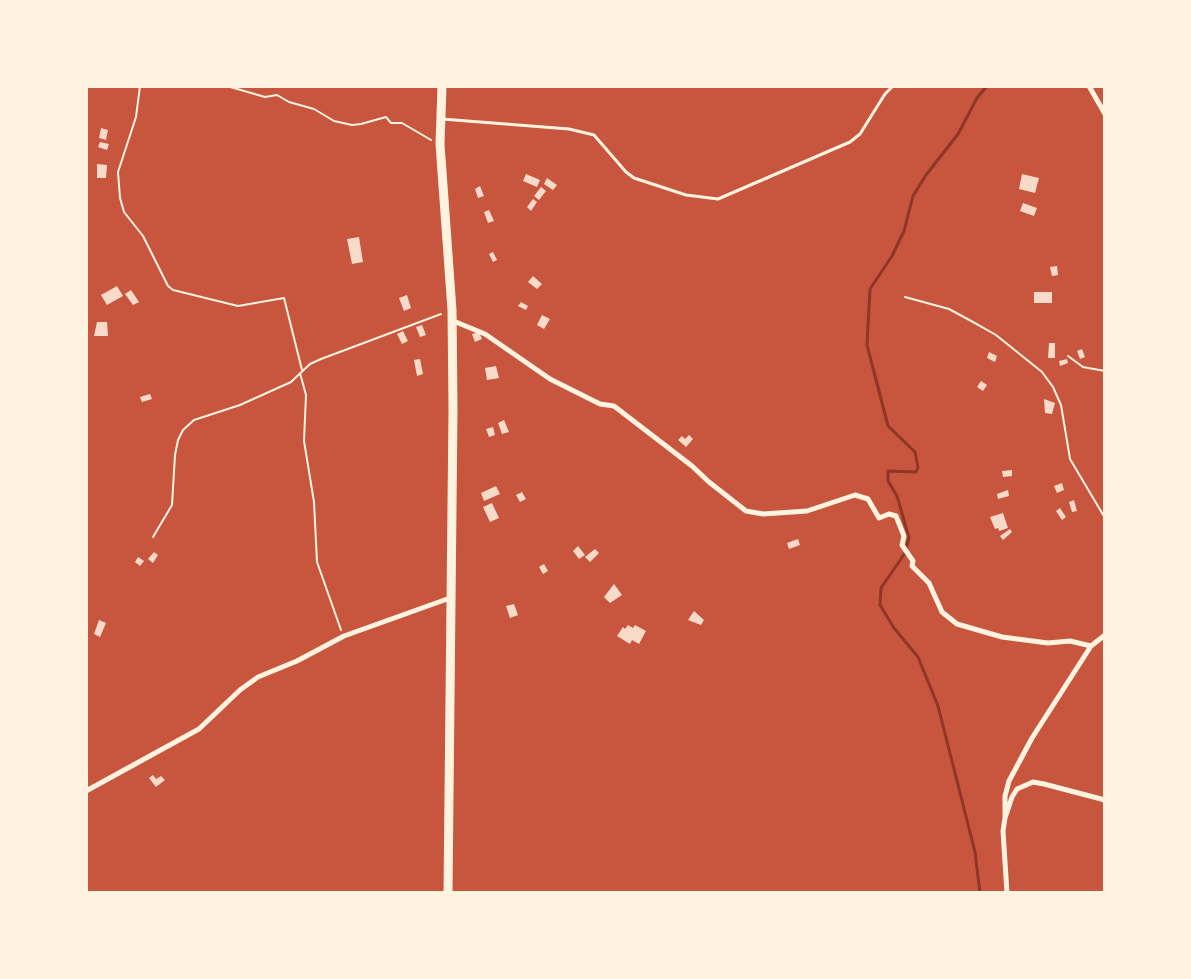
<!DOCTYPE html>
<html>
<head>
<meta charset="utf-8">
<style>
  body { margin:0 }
  #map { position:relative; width:1191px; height:979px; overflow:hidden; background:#c8553d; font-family:"PT Sans",sans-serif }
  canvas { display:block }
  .frame { position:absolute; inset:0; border:88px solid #fff3e0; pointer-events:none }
</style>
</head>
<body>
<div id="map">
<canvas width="1191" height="979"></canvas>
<div class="frame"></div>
</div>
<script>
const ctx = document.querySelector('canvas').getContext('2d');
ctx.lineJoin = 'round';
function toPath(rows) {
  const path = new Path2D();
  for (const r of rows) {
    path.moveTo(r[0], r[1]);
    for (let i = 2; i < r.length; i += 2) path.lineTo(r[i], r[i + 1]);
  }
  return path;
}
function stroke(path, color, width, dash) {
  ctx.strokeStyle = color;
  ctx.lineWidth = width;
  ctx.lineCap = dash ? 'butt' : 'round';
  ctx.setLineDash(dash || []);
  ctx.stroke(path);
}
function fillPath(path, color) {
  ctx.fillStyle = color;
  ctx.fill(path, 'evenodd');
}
stroke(toPath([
  [980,893,975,852,938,706,918,657,894,628,880,605,881,588,905,553,909,538,897,496,888,481,888,471,916,472,918,467,915,452,888,426,867,345,870,289,892,256,904,231,913,196,926,175,958,134,977,98,987,86]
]), '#8f3625', 3);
fillPath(toPath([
  [101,128,108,130,106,140,99,138],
  [100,142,109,144,107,150,98,147],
  [97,164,107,165,106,178,97,178],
  [526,174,540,180,537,187,523,181],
  [1022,174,1039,178,1035,193,1019,189],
  [547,178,557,185,553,190,544,184],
  [480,186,484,196,478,198,475,189],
  [541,187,546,191,539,200,534,196],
  [533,199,537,202,531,211,527,207],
  [1023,203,1037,208,1034,216,1020,211],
  [489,210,494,221,488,223,484,212],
  [359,237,363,262,352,264,347,239],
  [493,252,497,260,493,262,489,254],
  [1057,266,1058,275,1052,276,1050,267],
  [533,276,542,284,537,289,528,282],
  [117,286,123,296,107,305,101,295],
  [131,290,139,302,133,305,125,294],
  [1034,292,1052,292,1052,303,1034,303],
  [407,295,411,308,404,311,399,298],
  [521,302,528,306,526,310,518,306],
  [542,315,550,319,544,329,537,325],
  [97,322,107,322,108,336,94,336],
  [422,325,426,335,420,337,416,327],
  [403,331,408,341,402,344,397,334],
  [479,332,482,339,475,342,472,334],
  [1049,343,1055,343,1055,358,1048,358],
  [1082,349,1085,357,1080,359,1077,351],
  [989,352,997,356,995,362,987,358],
  [420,359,423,374,417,376,414,360],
  [1067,359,1068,363,1060,366,1059,361],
  [496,366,499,378,487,380,485,368],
  [981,381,987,385,983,391,977,387],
  [150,394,152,399,142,402,140,397],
  [1044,399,1055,403,1052,414,1045,413],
  [504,420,509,432,502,434,498,423],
  [493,427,495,435,489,437,486,429],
  [689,435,693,439,686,447,678,440,682,436,685,439],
  [1012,470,1012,476,1003,477,1002,471],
  [1062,483,1064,490,1057,493,1054,486],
  [496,486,500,494,484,501,481,493],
  [1008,490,1009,496,998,499,997,494],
  [522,492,526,499,520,502,516,495],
  [1074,500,1077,511,1072,512,1069,502],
  [492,503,499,518,490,522,483,507],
  [1060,508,1066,517,1062,520,1056,511],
  [1003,513,1008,528,999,531,998,528,995,529,990,517],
  [1010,529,1012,532,1003,540,1000,536],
  [798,539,800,545,789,549,787,543],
  [578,546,585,555,579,559,573,551],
  [595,549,599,553,590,562,585,557],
  [154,552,158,555,153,563,148,559],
  [138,557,144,561,140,566,135,562],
  [544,564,548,571,543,574,539,567],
  [614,584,622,595,610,603,604,597],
  [514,604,518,615,510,618,506,606],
  [694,611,704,620,701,625,688,620],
  [99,620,106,623,100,637,94,634],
  [628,625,633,628,635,625,646,631,639,644,632,640,630,644,617,636,623,627,625,629],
  [153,775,156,779,161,776,165,780,156,787,149,778]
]), '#f7dbc8');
stroke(toPath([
  [140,86,136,117,118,172,120,198,124,212,143,236,168,286,173,290,238,306,284,298,302,370],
  [227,86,265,97,277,95,289,102,314,109,334,121,352,125,361,124,386,117,391,123,402,123,431,140],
  [905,297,949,309,973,322,996,335,1042,372,1053,387,1061,405,1070,459,1105,518],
  [1068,356,1083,367,1105,371],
  [300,373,306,395,304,441,314,502,317,562,341,630],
  [153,537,172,505,175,455,178,440,183,430,194,420,240,405,291,382,310,364,321,359,441,314]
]), '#fff3e0', 2);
stroke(toPath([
  [442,119,569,129,594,135,626,172,634,178,686,195,718,199,850,142,860,134,885,94,893,86]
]), '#fff3e0', 3);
stroke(toPath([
  [1089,86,1105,114],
  [451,320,485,334,550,379,600,404,614,406,692,466,709,482,746,511,763,514,807,511,855,495,868,499,879,518,889,514,896,516,904,536,902,545,913,561,912,566,929,583,942,612,957,624,1002,637,1048,643,1070,641,1091,646],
  [86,791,199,729,240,690,258,677,297,661,344,636,450,598],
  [1005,818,1005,796,1009,781,1032,738,1091,646,1105,635],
  [1007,893,1003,831,1005,818,1012,797,1017,789,1033,782,1044,784,1105,800]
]), '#fff3e0', 5);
stroke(toPath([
  [442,86,440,144,452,310,453,409,448,893]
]), '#fff3e0', 9);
</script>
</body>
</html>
